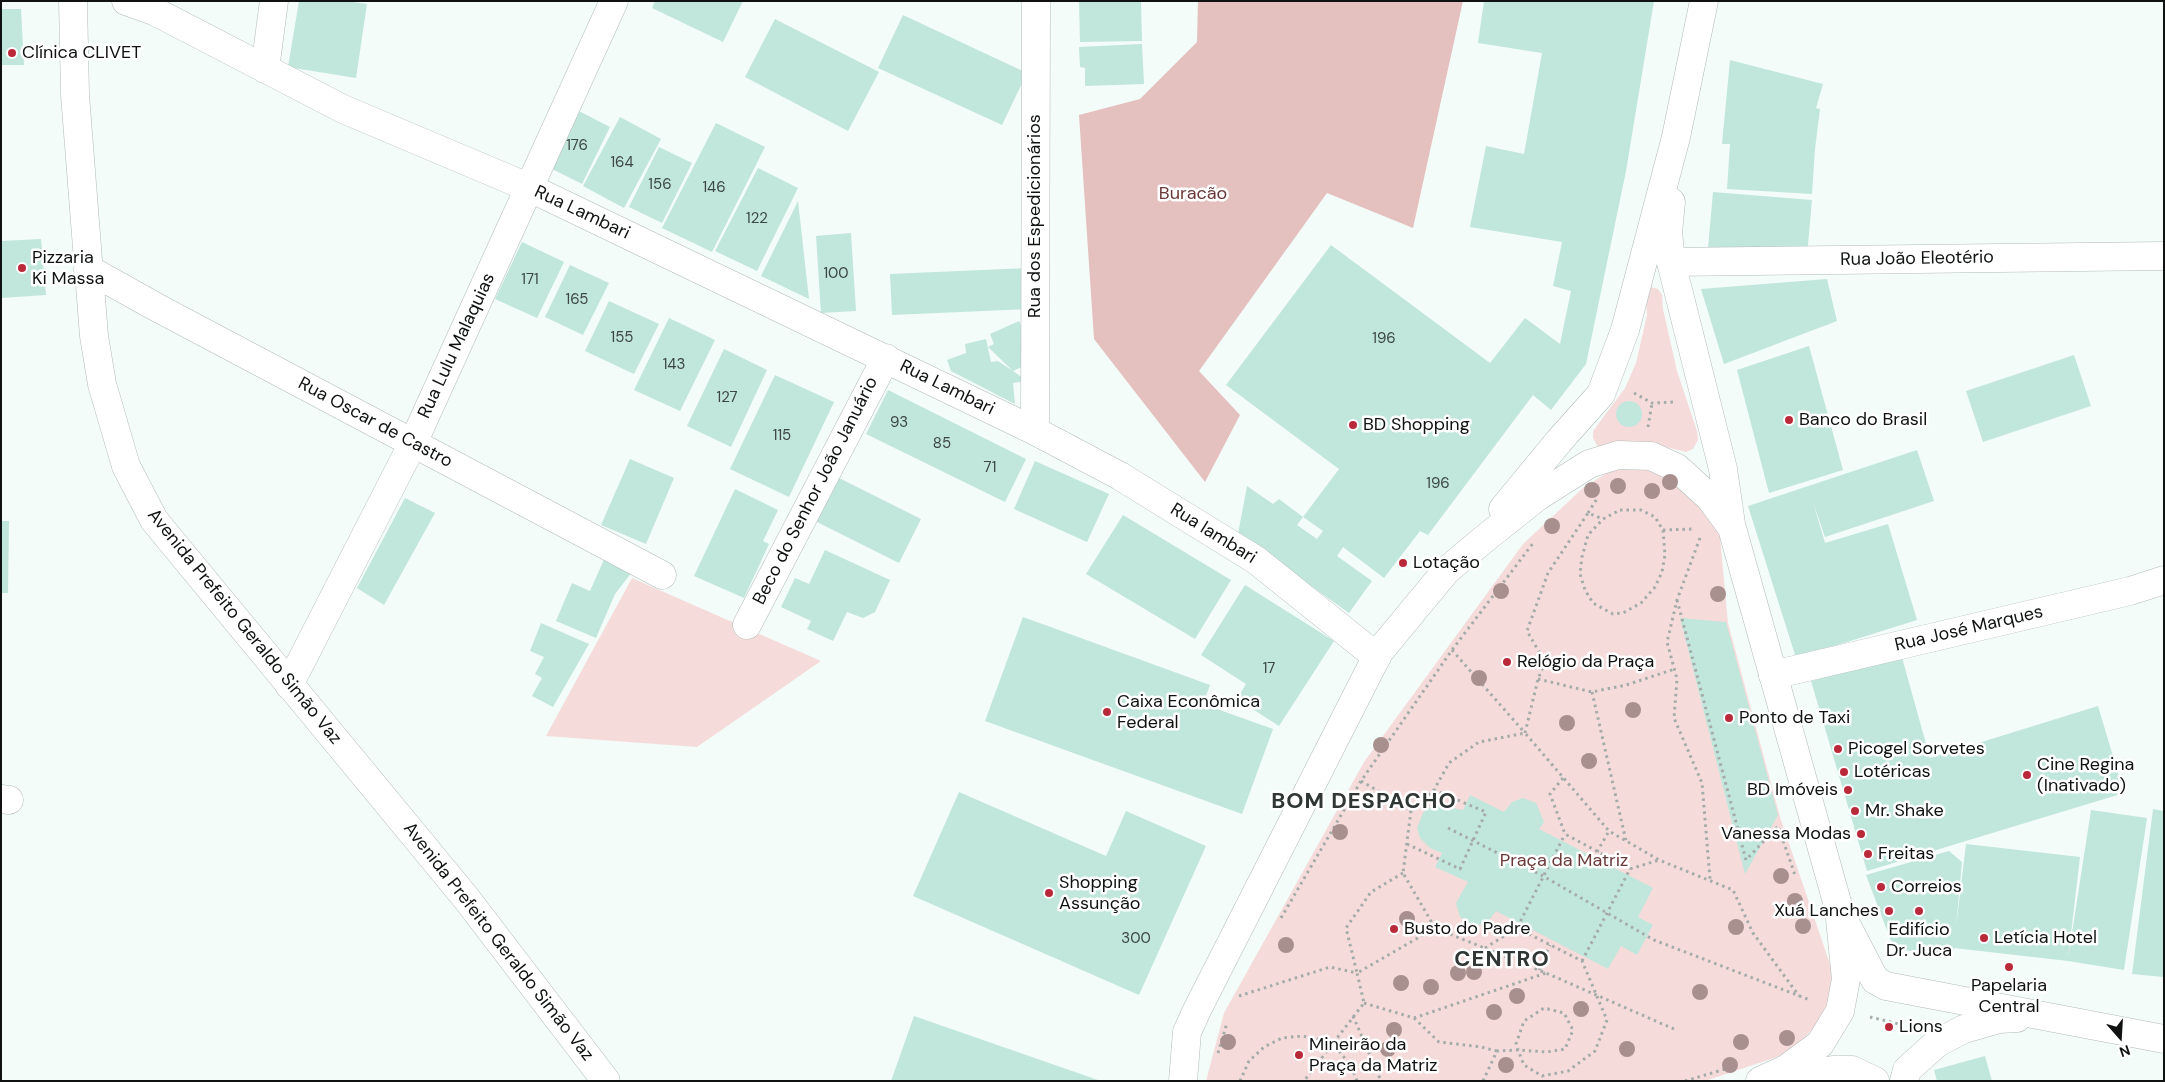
<!DOCTYPE html>
<html>
<head>
<meta charset="utf-8">
<style>
  body { margin:0 }
  #map { position:relative; width:2165px; height:1082px; overflow:hidden; background:#f3fcf9; font-family:"DM Sans",sans-serif }
  canvas { display:block }
  .frame { position:absolute; inset:0; border:2px solid #0f1211; pointer-events:none }
  .north { position:absolute; left:2095px; top:1012px; width:50px; height:50px; -webkit-text-stroke:4px #fff; paint-order:stroke; rotate:161deg; font-size:14px; font-weight:700; line-height:20px; text-align:center; color:#0f1211 }
  .north::after { content:''; display:block; margin:auto; width:18px; height:22px; background:#0f1211; clip-path:polygon(50% 0,100% 100%,50% 72%,0 100%) }
</style>
</head>
<body>
<div id="map">
<canvas width="2165" height="1082"></canvas>
<div class="frame"></div>
<div class="north">N</div>
</div>
<script>
const ctx = document.querySelector('canvas').getContext('2d');
ctx.lineJoin = 'round';
function fillPath(path, color) {
  ctx.fillStyle = color;
  ctx.fill(path, 'evenodd');
}
function toPath(rows) {
  const path = new Path2D();
  for (const r of rows) {
    if (r.length === 3) {
      path.moveTo(r[0] + r[2], r[1]);
      path.arc(r[0], r[1], r[2], 0, 2 * Math.PI);
      continue;
    }
    path.moveTo(r[0], r[1]);
    for (let i = 2; i < r.length; i += 2) path.lineTo(r[i], r[i + 1]);
  }
  return path;
}
function stroke(path, color, width, dash) {
  ctx.strokeStyle = color;
  ctx.lineWidth = width;
  ctx.lineCap = dash ? 'butt' : 'round';
  ctx.setLineDash(dash || []);
  ctx.stroke(path);
}
function write(font, color, halo, rows, align = 'center') {
  ctx.font = font + ' "DM Sans",sans-serif';
  ctx.lineWidth = 5;
  ctx.setLineDash([]);
  ctx.textBaseline = 'middle';
  ctx.strokeStyle = halo;
  ctx.fillStyle = color;
  for (const [text, x, y, turn = 0] of rows) {
    ctx.save();
    ctx.translate(x, y);
    ctx.rotate((+turn || 0) * Math.PI / 180);
    ctx.textAlign = isNaN(turn) ? turn : align;
    if (halo) ctx.strokeText(text, 0, 0);
    ctx.fillText(text, 0, 0);
    ctx.restore();
  }
}
fillPath(toPath([
  [1651,287,1658,289,1662,295,1663,309,1677,371,1697,431,1698,440,1693,449,1686,452,1646,442,1598,447,1593,438,1593,431,1625,388,1636,363,1647,315,1646,294],
  [1632,465,1672,476,1711,521,1720,537,1728,623,1780,817,1831,967,1833,978,1829,1000,1815,1027,1789,1053,1705,1081,1206,1081,1224,1013,1364,762,1523,544,1584,487,1609,472],
  [632,578,821,661,697,747,546,736]
]), '#f5dcdb');
fillPath(toPath([
  [1198,1,1463,1,1413,228,1327,193,1199,371,1240,415,1205,482,1094,339,1079,115,1140,99,1197,42]
]), '#e4c0bf');
fillPath(toPath([
  [299,1,346,1,367,4,356,78,288,67],
  [655,1,743,1,723,42,652,8],
  [1079,1,1141,1,1142,41,1080,42],
  [1484,1,1654,1,1626,171,1586,364,1551,410,1533,395,1428,535,1420,531,1384,578,1343,547,1337,556,1372,581,1349,613,1238,534,1247,486,1273,504,1279,499,1303,517,1339,469,1226,385,1331,245,1490,363,1525,318,1560,344,1571,291,1553,286,1562,242,1470,227,1486,146,1524,154,1542,53,1478,43],
  [1303,517,1323,531,1317,539,1297,525],
  [1,9,21,9,24,65,1,65],
  [903,15,1027,73,1002,125,878,68],
  [775,19,879,72,848,131,745,77],
  [1142,44,1144,84,1085,86,1085,68,1080,67,1079,47],
  [1730,60,1823,84,1816,108,1820,109,1815,149,1812,194,1727,189,1730,144,1722,144],
  [573,108,610,127,582,184,544,165],
  [620,117,661,139,624,208,583,186],
  [716,123,765,147,712,252,662,228],
  [659,147,692,163,662,223,629,207],
  [758,168,798,188,757,271,715,251],
  [1713,192,1812,200,1807,256,1708,248],
  [798,201,809,299,761,276],
  [851,233,856,311,821,313,816,236],
  [41,239,46,295,1,298,1,241],
  [522,242,564,262,537,318,495,299],
  [570,265,609,283,583,335,545,317],
  [1028,268,1029,309,892,315,890,274],
  [1827,279,1837,321,1724,364,1701,289],
  [609,301,659,324,634,374,585,351],
  [669,318,715,340,680,411,634,390],
  [1019,321,1029,343,1021,353,1026,365,1013,371,1027,381,1013,383,1015,404,951,371,947,360,966,353,965,344,986,339,991,362,998,361,1013,371,988,347,994,344,990,334],
  [1809,346,1843,470,1769,493,1737,370],
  [724,349,767,370,731,447,687,426],
  [2074,355,2091,406,1983,442,1966,391],
  [775,375,834,402,789,497,730,469],
  [888,390,1026,459,1005,502,866,434],
  [1629,414,13],
  [1917,450,1934,501,1825,537,1813,502,1825,543,1888,524,1917,620,1796,658,1748,506],
  [630,459,674,478,646,544,601,525],
  [1035,461,1109,494,1087,542,1014,509],
  [837,477,921,519,899,563,815,521],
  [735,489,778,510,763,541,769,544,744,598,694,576],
  [405,498,435,513,384,605,357,588],
  [1123,515,1231,580,1195,639,1086,574],
  [1,521,9,521,8,593,1,593],
  [825,550,890,580,875,612,863,618,847,612,833,641,807,629,811,621,781,607,795,578,809,584],
  [606,555,635,568,615,594,596,638,556,621,572,583,590,591],
  [1245,585,1334,641,1279,726,1237,699,1246,684,1201,655],
  [1023,617,1210,685,1203,704,1273,729,1242,814,985,721],
  [1680,618,1726,622,1778,815,1745,874],
  [541,623,589,644,553,707,532,696,542,678,535,674,544,657,530,651],
  [1901,654,1930,758,2098,706,2124,793,1867,871,1811,681],
  [959,792,1106,856,1126,811,1206,846,1139,995,913,896],
  [1470,795,1504,812,1512,802,1523,798,1536,803,1544,822,1539,829,1653,888,1638,917,1653,925,1637,955,1621,946,1608,969,1496,911,1487,923,1474,926,1460,917,1456,903,1468,882,1435,867,1442,853,1430,848,1420,838,1417,828,1424,811,1432,806,1442,806,1463,810],
  [2153,809,2164,811,2164,977,2132,974],
  [2091,810,2147,818,2124,970,2068,961,1954,948,1952,956,1894,949,1866,875,1949,851,1962,862,1956,927,1966,844,2080,857,2068,959],
  [914,1016,1098,1080,1098,1081,891,1081],
  [1985,1056,1992,1081,1937,1081,1934,1070]
]), '#c1e6dc');
const minor = toPath([
  [73,1,75,95,94,336,102,384,126,466,154,520,466,898,606,1081],
  [126,1,154,11,343,109,530,188,1035,431,1120,476,1256,560,1377,657],
  [265,69,274,1],
  [1671,262,2164,256],
  [88,269,156,307,662,575],
  [1035,431,1036,1],
  [747,625,886,358],
  [1773,675,2130,591,2164,580],
  [289,685,413,443,614,1],
  [1,799,9,800]
]);
const secondary = toPath([
  [1671,202,1668,232,1671,262,1723,469,1731,524],
  [1503,509,1559,441,1601,394,1625,330,1676,137,1704,1],
  [1847,926,1875,980,1886,986,2164,1039],
  [1183,1081,1187,1032,1197,1010,1379,652,1446,571,1483,540,1537,497,1589,464,1618,455,1651,456,1677,468,1710,498,1732,528,1839,909,1846,979,1840,1011,1820,1044,1786,1069,1760,1081],
  [1777,1081,1833,1070,1852,1070,1875,1081],
  [1904,1081,1907,1070,1937,1043,1964,1029,1999,1019,2017,1018]
]);
stroke(minor, '#b3bbb9', 29);
stroke(secondary, '#b3bbb9', 29);
stroke(toPath([
  [1634,393,1652,403,1675,402],
  [1648,427,1652,403],
  [1620,510,1641,510,1655,517,1663,530,1665,555,1662,572,1655,587,1641,603,1623,613,1613,614,1593,603,1585,590,1580,574,1582,557,1588,535,1603,519,1620,510],
  [1588,513,1598,497],
  [1663,530,1695,529],
  [1700,538,1677,600,1667,642,1677,679,1674,718,1702,783,1710,879],
  [1677,600,1746,860,1778,826,1795,875],
  [1452,650,1525,733],
  [1538,679,1592,692,1626,685,1675,669],
  [1592,692,1626,841],
  [1525,733,1538,679,1545,662,1527,631,1548,573,1588,513,1603,519],
  [1563,778,1550,794,1565,834,1630,869],
  [1361,781,1411,810],
  [1448,828,1543,876,1654,940,1810,1000],
  [1407,844,1460,869,1486,812,1434,790],
  [1597,852,1609,831],
  [1403,873,1371,892,1346,928,1357,973,1435,928],
  [1281,918,1361,781,1452,650,1534,542],
  [1485,948,1517,928,1565,834],
  [1582,961,1630,869,1659,860],
  [1539,970,1550,945],
  [1239,996,1330,967,1357,973,1364,1003,1304,1081],
  [1364,1003,1414,1018,1546,973],
  [1353,1016,1381,1081],
  [1870,1017,1899,1024],
  [1414,1018,1439,1042,1481,1047,1497,1051],
  [1674,1029,1546,973,1435,928,1403,873,1411,810,1434,790,1449,763,1479,742,1525,733,1609,831,1659,860,1733,890,1753,933,1799,996],
  [1218,1053,1227,1023],
  [1240,1081,1249,1061,1264,1047,1282,1038,1302,1036,1322,1040,1339,1051,1351,1066,1357,1081],
  [1483,1081,1497,1051,1518,1050,1547,1052,1565,1049,1573,1030,1564,1013,1544,1008,1524,1021,1516,1044,1518,1050,1524,1065,1542,1076,1568,1071,1595,1051,1607,1020,1582,961,1517,928],
  [1685,1081,1732,1067]
]), '#a4aba8', 3, [2.5, 4]);
stroke(minor, '#fff', 28);
stroke(secondary, '#fff', 28);
ctx.fillStyle = '#a8908f';
for (const [x, y] of [
  [1670,482],
  [1618,486],
  [1592,490],
  [1652,491],
  [1552,526],
  [1501,591],
  [1718,594],
  [1479,678],
  [1633,710],
  [1567,723],
  [1381,745],
  [1589,761],
  [1340,832],
  [1781,876],
  [1795,901],
  [1407,919],
  [1803,926],
  [1736,927],
  [1286,945],
  [1474,972],
  [1458,973],
  [1401,983],
  [1431,987],
  [1700,992],
  [1517,996],
  [1581,1009],
  [1494,1012],
  [1394,1030],
  [1787,1038],
  [1228,1042],
  [1741,1042],
  [1388,1049],
  [1627,1049],
  [1506,1065],
  [1730,1065]
]) {
  ctx.beginPath();
  ctx.arc(x, y, 8, 0, 2 * Math.PI);
  ctx.fill();
}
for (const [x, y, r, color] of [
  [12,53,5,"#ba2939"],
  [22,268,5,"#ba2939"],
  [1789,420,5,"#ba2939"],
  [1353,425,5,"#ba2939"],
  [1403,563,5,"#ba2939"],
  [1507,662,5,"#ba2939"],
  [1107,712,5,"#ba2939"],
  [1729,718,5,"#ba2939"],
  [1838,749,5,"#ba2939"],
  [1844,772,5,"#ba2939"],
  [2027,775,5,"#ba2939"],
  [1848,790,5,"#ba2939"],
  [1855,811,5,"#ba2939"],
  [1861,834,5,"#ba2939"],
  [1868,854,5,"#ba2939"],
  [1881,887,5,"#ba2939"],
  [1049,893,5,"#ba2939"],
  [1889,911,5,"#ba2939"],
  [1919,911,5,"#ba2939"],
  [1394,929,5,"#ba2939"],
  [1984,938,5,"#ba2939"],
  [2009,967,5,"#ba2939"],
  [1889,1027,5,"#ba2939"],
  [1299,1055,5,"#ba2939"]
]) {
  const dot = new Path2D();
  dot.arc(x, y, r, 0, 2 * Math.PI);
  ctx.fillStyle = color;
  ctx.fill(dot);
  stroke(dot, '#fff', 2);
}
write('15px', '#3c4744', null, [
  ["176",577,146],
  ["164",622,163],
  ["156",660,185],
  ["146",714,188],
  ["122",757,219],
  ["100",836,274],
  ["171",530,280],
  ["165",577,300],
  ["155",622,338],
  ["196",1384,339],
  ["143",674,365],
  ["127",727,398],
  ["93",899,423],
  ["115",782,436],
  ["85",942,444],
  ["71",990,468],
  ["196",1438,484],
  ["17",1269,669],
  ["300",1136,939]
]);
write('18px', '#0f1211', '#fff', [
  ["Clínica CLIVET",22,53],
  ["Pizzaria",32,258],
  ["Ki Massa",32,279],
  ["Banco do Brasil",1799,420],
  ["BD Shopping",1363,425],
  ["Lotação",1413,563],
  ["Relógio da Praça",1517,662],
  ["Caixa Econômica",1117,702],
  ["Federal",1117,723],
  ["Ponto de Taxi",1739,718],
  ["Picogel Sorvetes",1848,749],
  ["Cine Regina",2037,765],
  ["(Inativado)",2037,786],
  ["Lotéricas",1854,772],
  ["BD Imóveis",1838,790,"right"],
  ["Mr. Shake",1865,811],
  ["Vanessa Modas",1851,834,"right"],
  ["Freitas",1878,854],
  ["Shopping",1059,883],
  ["Assunção",1059,904],
  ["Correios",1891,887],
  ["Xuá Lanches",1879,911,"right"],
  ["Busto do Padre",1404,929],
  ["Edifício",1919,930,"center"],
  ["Dr. Juca",1919,951,"center"],
  ["Letícia Hotel",1994,938],
  ["Papelaria",2009,986,"center"],
  ["Central",2009,1007,"center"],
  ["Lions",1899,1027],
  ["Mineirão da",1309,1045],
  ["Praça da Matriz",1309,1066]
], 'left');
write('18px', '#6a3838', '#fff', [
  ["Buracão",1193,194],
  ["Praça da Matriz",1564,861]
]);
write('18px', '#0f1211', '#fff', [
  ["Rua Lambari",582,213,25],
  ["Rua dos Espedicionários",1035,216,-90],
  ["Rua João Eleotério",1917,259,-1],
  ["Rua Lulu Malaquias",457,346,-65],
  ["Rua Lambari",947,388,26],
  ["Rua Oscar de Castro",375,423,28],
  ["Beco do Senhor João Januário",816,491,-63],
  ["Rua lambari",1213,534,32],
  ["Avenida Prefeito Geraldo Simão Vaz",244,627,51],
  ["Rua José Marques",1969,629,-13],
  ["Avenida Prefeito Geraldo Simão Vaz",498,942,52]
]);
ctx.letterSpacing = '1px';
write('bold 22px', '#2f3634', '#fff', [
  ["BOM DESPACHO",1364,802],
  ["CENTRO",1502,960]
]);
ctx.letterSpacing = '0px';
</script>
</body>
</html>
